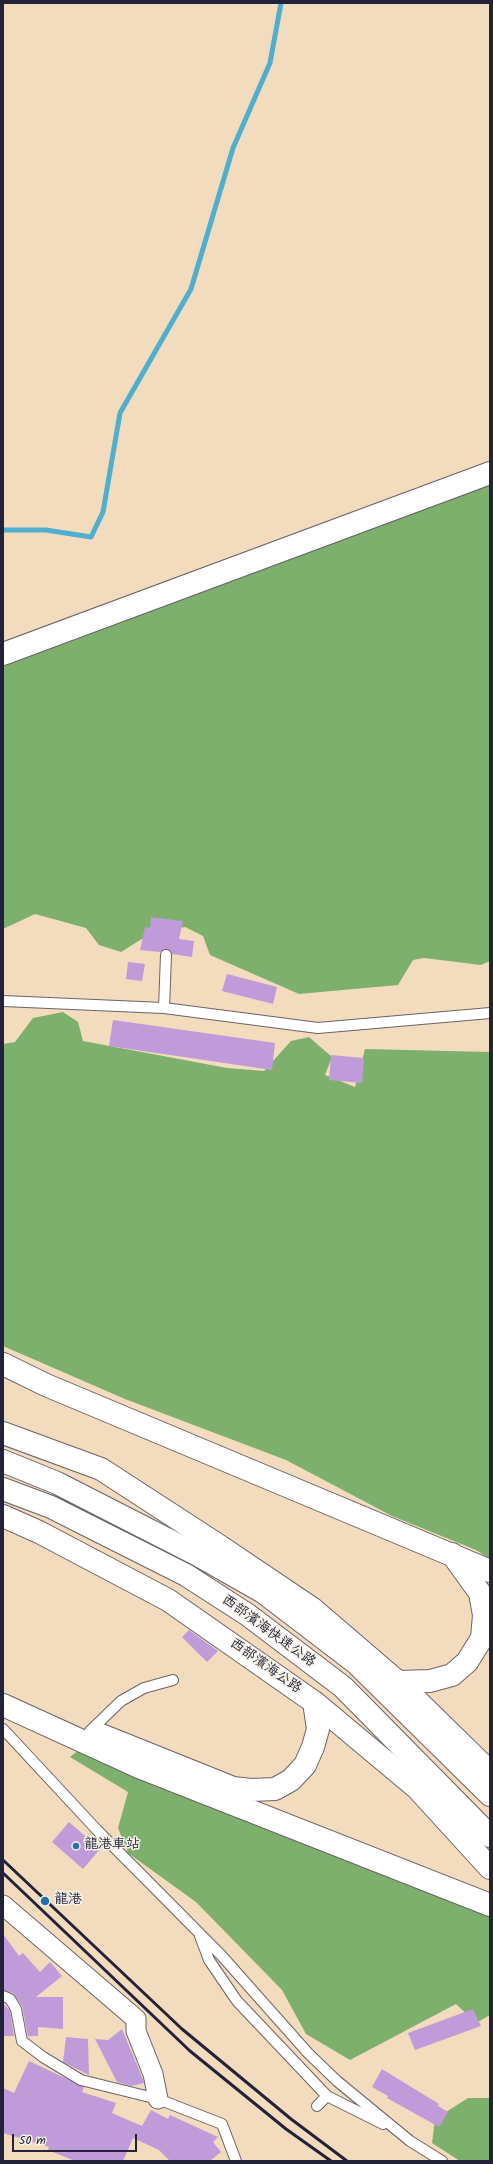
<!DOCTYPE html>
<html>
<head>
<meta charset="utf-8">
<style>
  body { margin:0 }
  #map { position:relative; width:493px; height:2164px; overflow:hidden; background:#f3dbbd; font-family:Kalam,sans-serif }
  canvas { display:block }
  .frame { position:absolute; inset:0; border:4px solid #22223b; pointer-events:none }
  .scale { position:absolute; left:12px; top:2134px; width:125px; height:18px; box-sizing:border-box; border:2px solid #22223b; border-top:0; padding-left:5px; font-size:12px; line-height:14px; white-space:nowrap; color:#22223b; -webkit-text-stroke:3px #f7f3e8; paint-order:stroke }
</style>
</head>
<body>
<div id="map">
<canvas width="493" height="2164"></canvas>
<div class="frame"></div>
<div class="scale">50 m</div>
</div>
<script>
const ctx = document.querySelector('canvas').getContext('2d');
ctx.lineJoin = 'round';
function fillPath(path, color) {
  ctx.fillStyle = color;
  ctx.fill(path, 'evenodd');
}
function toPath(rows) {
  const path = new Path2D();
  for (const r of rows) {
    path.moveTo(r[0], r[1]);
    for (let i = 2; i < r.length; i += 2) path.lineTo(r[i], r[i + 1]);
  }
  return path;
}
function stroke(path, color, width, dash) {
  ctx.strokeStyle = color;
  ctx.lineWidth = width;
  ctx.lineCap = dash ? 'butt' : 'round';
  ctx.setLineDash(dash || []);
  ctx.stroke(path);
}
function write(font, color, halo, rows, align = 'center') {
  ctx.font = font + ' Kalam,"LXGW WenKai TC",sans-serif';
  ctx.lineWidth = 3;
  ctx.setLineDash([]);
  ctx.textBaseline = 'middle';
  ctx.strokeStyle = halo;
  ctx.fillStyle = color;
  for (const [text, x, y, turn = 0] of rows) {
    ctx.save();
    ctx.translate(x, y);
    ctx.rotate((+turn || 0) * Math.PI / 180);
    ctx.textAlign = isNaN(turn) ? turn : align;
    if (halo) ctx.strokeText(text, 0, 0);
    ctx.fillText(text, 0, 0);
    ctx.restore();
  }
}
fillPath(toPath([
  [490,479,490,961,481,965,424,958,413,960,398,985,299,994,210,955,203,936,185,927,153,932,121,952,99,945,86,928,35,914,3,929,3,665],
  [63,1012,78,1022,83,1041,227,1068,264,1071,291,1041,309,1037,332,1057,325,1075,355,1087,365,1049,490,1052,490,1559,476,1550,392,1516,286,1460,125,1399,3,1346,3,1044,15,1042,33,1018],
  [84,1746,490,1917,490,2015,476,2023,456,2004,350,2060,306,2034,282,1990,196,1902,128,1853,118,1828,128,1792,70,1757],
  [468,2098,490,2098,490,2161,460,2161,432,2143,435,2119]
]), '#7db06c');
stroke(toPath([
  [3,530,46,530,91,537,103,512,120,413,191,289,233,148,270,63,281,3]
]), '#50aecf', 5);
fillPath(toPath([
  [151,917,183,921,179,939,194,941,192,957,172,954,167,949,160,952,140,950,145,927,150,928],
  [128,962,145,964,142,981,126,979],
  [227,974,277,987,273,1004,222,991],
  [113,1020,275,1043,272,1070,109,1046],
  [331,1055,364,1058,362,1083,329,1080],
  [189,1630,218,1651,207,1662,182,1637],
  [69,1822,100,1849,83,1869,52,1842],
  [3,1934,19,1956,23,1953,40,1972,50,1962,62,1976,36,1997,63,1997,63,2029,38,2027,38,2036,28,2036,22,2006,13,1993,3,1990],
  [3,2003,10,2011,14,2036,3,2036],
  [473,2009,481,2026,415,2050,408,2033],
  [122,2029,142,2077,144,2083,131,2086,117,2082,95,2039,108,2040],
  [66,2037,88,2039,89,2075,63,2062],
  [29,2061,84,2087,82,2092,116,2103,112,2113,142,2126,151,2110,168,2119,170,2115,218,2137,213,2142,221,2152,210,2161,170,2161,159,2150,133,2138,123,2161,75,2161,48,2150,49,2147,3,2133,3,2088,14,2093],
  [382,2069,439,2104,438,2106,448,2112,439,2127,387,2098,388,2096,372,2087]
]), '#c09bd9');
const lane = toPath([
  [3,1001,164,1008,318,1028,490,1013],
  [164,1008,166,955],
  [3,1729,97,1830,221,1955,308,2053,337,2081,410,2141,442,2161],
  [90,1731,121,1701,144,1688,173,1680],
  [200,1936,209,1960,237,2001,327,2096,383,2124],
  [3,1996,10,1999,16,2009,22,2041,43,2057,81,2080,158,2099,222,2124,236,2161],
  [317,2106,327,2096]
]);
const street = toPath([
  [3,1905,136,2019,136,2031,153,2074,158,2099]
]);
const secondary = toPath([
  [3,654,490,473]
]);
const primary = toPath([
  [3,1364,46,1385,490,1571],
  [3,1433,101,1469,218,1545,313,1609,398,1682,490,1772],
  [3,1516,39,1532,168,1600,314,1702,417,1788,490,1868],
  [398,1682,430,1681,452,1675,467,1662,482,1638,484,1615,480,1593,452,1554],
  [3,1705,139,1767,490,1905],
  [101,1735,233,1788,251,1790,275,1789,291,1780,305,1765,313,1747,318,1729,314,1702]
]);
const highway = toPath([
  [3,1461,57,1483,196,1554,263,1592,356,1663,490,1795],
  [3,1489,51,1507,186,1575,248,1615,343,1687,490,1836]
]);
stroke(lane, '#6b6368', 12);
stroke(street, '#6b6368', 21);
stroke(secondary, '#6b6368', 24);
stroke(primary, '#6b6368', 24);
stroke(highway, '#6b6368', 24);
stroke(lane, '#fff', 10);
stroke(street, '#fff', 19);
stroke(secondary, '#fff', 22);
stroke(primary, '#fff', 22);
stroke(highway, '#fff', 22);
stroke(toPath([
  [3,1860,182,2029,291,2119,347,2161],
  [3,1873,190,2051,286,2129,331,2161]
]), '#22223b', 3);
for (const [x, y, r, color] of [
  [76,1846,4,"#1f6fb2"],
  [45,1901,5,"#1f6fb2"]
]) {
  const dot = new Path2D();
  dot.arc(x, y, r, 0, 2 * Math.PI);
  ctx.fillStyle = color;
  ctx.fill(dot);
  stroke(dot, '#f7f3e8', 1.5);
}
write('14px', '#22223b', '#f7f3e8', [
  ["西部濱海快速公路",268,1632,36],
  ["西部濱海公路",265,1667,35]
]);
write('14px', '#22223b', '#f7f3e8', [
  ["龍港車站",84,1846],
  ["龍港",54,1901]
], 'left');
</script>
</body>
</html>
